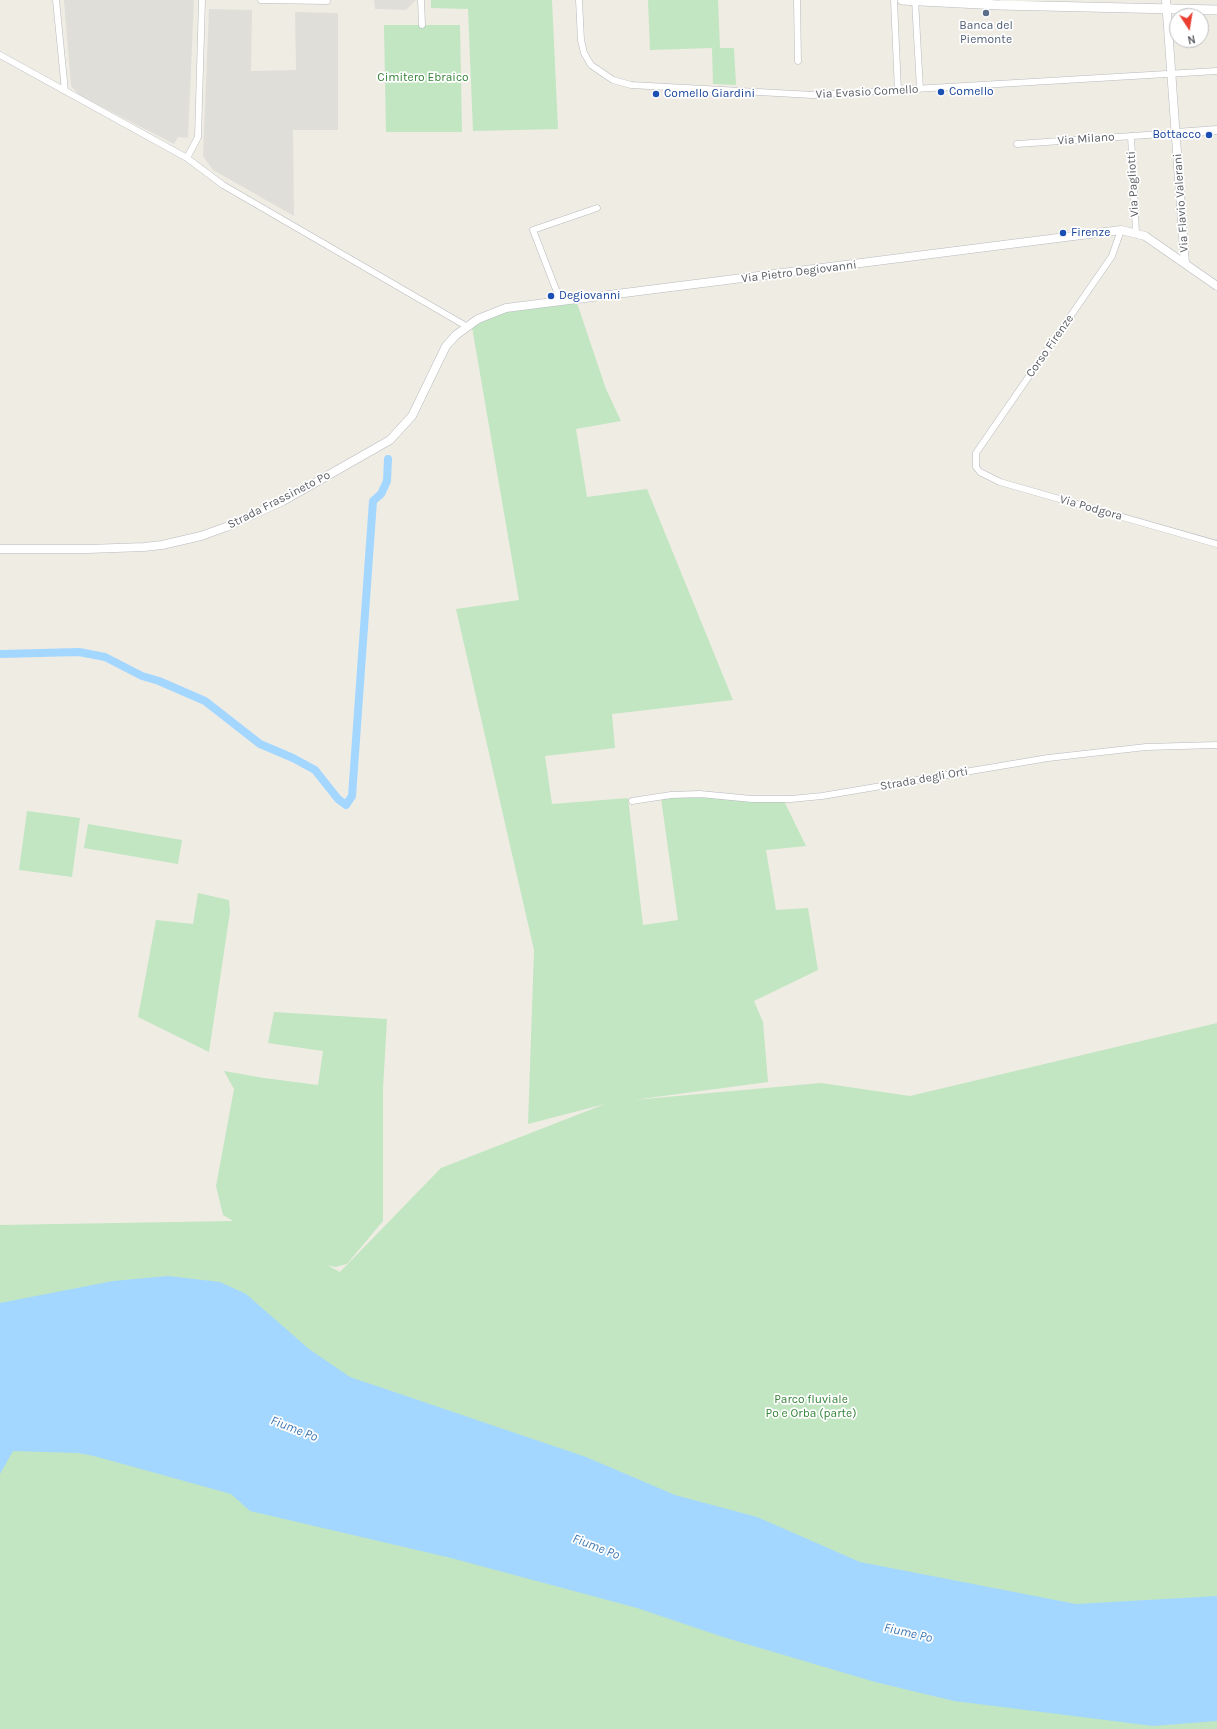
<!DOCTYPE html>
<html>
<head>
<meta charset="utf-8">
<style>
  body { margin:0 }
  #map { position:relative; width:1217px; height:1729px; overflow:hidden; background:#efece4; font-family:Karla,sans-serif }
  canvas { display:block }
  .north { position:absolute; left:1169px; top:8px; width:40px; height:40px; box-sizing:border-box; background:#fff; border:1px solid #bebfc1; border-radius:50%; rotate:168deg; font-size:11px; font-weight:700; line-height:16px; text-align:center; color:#5c6065 }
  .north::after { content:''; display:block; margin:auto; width:14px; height:18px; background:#e93e30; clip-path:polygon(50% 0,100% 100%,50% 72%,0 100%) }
</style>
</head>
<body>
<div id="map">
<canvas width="1217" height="1729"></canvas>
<div class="north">N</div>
</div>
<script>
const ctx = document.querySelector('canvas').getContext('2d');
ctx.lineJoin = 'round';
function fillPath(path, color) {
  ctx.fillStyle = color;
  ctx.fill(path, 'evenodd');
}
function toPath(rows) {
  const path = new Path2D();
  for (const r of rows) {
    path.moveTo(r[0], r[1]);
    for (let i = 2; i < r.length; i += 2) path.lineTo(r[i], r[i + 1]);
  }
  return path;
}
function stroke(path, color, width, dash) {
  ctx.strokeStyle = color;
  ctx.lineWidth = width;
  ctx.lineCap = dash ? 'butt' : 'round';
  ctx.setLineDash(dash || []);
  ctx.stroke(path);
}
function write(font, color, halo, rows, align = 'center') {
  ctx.font = font + ' Karla,sans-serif';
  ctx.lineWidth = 3.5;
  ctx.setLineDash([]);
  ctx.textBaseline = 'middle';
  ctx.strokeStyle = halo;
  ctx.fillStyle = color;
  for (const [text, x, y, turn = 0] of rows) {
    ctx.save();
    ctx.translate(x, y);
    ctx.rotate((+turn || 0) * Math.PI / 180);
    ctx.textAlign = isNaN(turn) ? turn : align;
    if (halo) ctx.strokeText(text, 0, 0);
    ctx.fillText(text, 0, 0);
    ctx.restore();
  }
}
fillPath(toPath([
  [64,0,194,0,188,138,178,137,174,144,79,95,71,86],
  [374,0,416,0,406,10,375,9],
  [209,9,252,10,251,71,296,70,295,12,338,13,338,130,293,130,294,216,213,170,203,156]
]), '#e0ded9');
fillPath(toPath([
  [431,0,552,0,558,129,473,131,468,9,431,8],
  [648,0,718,0,720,48,734,48,736,85,713,84,712,48,650,50],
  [384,25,460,25,462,132,386,132],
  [577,303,606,389,621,421,576,429,587,497,647,489,733,700,612,714,615,748,545,756,552,804,628,798,643,925,678,920,661,798,731,797,783,799,806,846,766,850,776,910,808,908,818,970,754,1001,763,1022,768,1082,633,1100,821,1083,910,1096,1217,1023,1217,1729,0,1729,0,1225,233,1221,223,1215,216,1186,234,1089,224,1071,264,1078,318,1085,323,1051,268,1043,274,1012,387,1019,383,1089,383,1221,347,1264,335,1267,327,1265,340,1272,441,1168,605,1104,528,1124,534,950,456,609,519,600,472,327,492,317,506,312],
  [27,811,80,818,72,877,19,870],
  [88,824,182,840,178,864,84,848],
  [198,893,229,900,230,912,209,1052,138,1017,156,920,193,924]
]), '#c1e6c1');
fillPath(toPath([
  [168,1276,220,1282,246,1294,309,1349,350,1377,586,1457,675,1495,757,1517,860,1562,1076,1604,1217,1596,1217,1721,1153,1726,954,1701,875,1682,723,1637,637,1608,451,1558,250,1511,231,1494,94,1456,78,1453,13,1451,0,1474,0,1303,113,1281]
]), '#a4d7ff');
stroke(toPath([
  [0,654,79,652,105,657,142,676,159,681,205,701,260,744,293,758,315,770,338,799,346,805,352,796,373,501,381,494,387,481,388,459]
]), '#a4d7ff', 8);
const minor = toPath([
  [56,0,65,91],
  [261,0,327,1,327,0],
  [421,0,422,25],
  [579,0,581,40,584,53,591,65,613,80,631,85,813,95,1217,71],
  [797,0,798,61],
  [894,0,898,91],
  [915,0,920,89],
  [0,55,187,158,223,185,466,326],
  [1131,136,1136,233],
  [1017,144,1176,133],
  [187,158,198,137,202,0],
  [1121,230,1112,256,976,453,976,467,980,472,1000,482,1217,544],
  [560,300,533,230,597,208],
  [632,801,671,795,700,794,752,799,791,799,822,796,1048,758,1146,747,1217,745]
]);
const tertiary = toPath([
  [1166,0,1185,263],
  [1176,133,1217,130],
  [0,549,88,549,144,547,162,545,201,536,226,527,283,501,390,440,412,416,446,346,456,335,478,319,506,308,1121,230,1145,236,1217,286]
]);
const secondary = toPath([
  [902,0,999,5,1217,10]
]);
stroke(minor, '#b7babe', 7);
stroke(tertiary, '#b7babe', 9);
stroke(secondary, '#b6b9be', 10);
stroke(minor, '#fff', 6);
stroke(tertiary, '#fff', 8);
stroke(secondary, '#fff', 9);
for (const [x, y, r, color] of [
  [986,13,4,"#5c6f8a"],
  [941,92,4,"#1a4fb4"],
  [656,94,4,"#1a4fb4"],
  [1209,135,4,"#1a4fb4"],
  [1063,233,4,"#1a4fb4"],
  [551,296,4,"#1a4fb4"]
]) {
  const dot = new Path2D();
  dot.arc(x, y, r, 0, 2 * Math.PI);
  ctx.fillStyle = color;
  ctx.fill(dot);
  stroke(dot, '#fff', 1.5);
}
write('12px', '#4e5e75', '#fff', [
  ["Banca del",986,26],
  ["Piemonte",986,40]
]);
write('12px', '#358338', '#fff', [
  ["Cimitero Ebraico",423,78],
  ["Parco fluviale",811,1400],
  ["Po e Orba (parte)",811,1414]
]);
write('12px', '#5c6065', '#fff', [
  ["Via Evasio Comello",867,92,-3],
  ["Via Milano",1086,139,-4],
  ["Via Pagliotti",1133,184,-93],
  ["Via Flavio Valerani",1181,203,-94],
  ["Via Pietro Degiovanni",799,272,-7],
  ["Corso Firenze",1050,346,-55],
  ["Strada Frassineto Po",279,500,-27],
  ["Via Podgora",1091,508,16],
  ["Strada degli Orti",924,779,-10]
]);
write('12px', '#164399', '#fff', [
  ["Comello",949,92],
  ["Comello Giardini",664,94],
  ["Bottacco",1201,135,"right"],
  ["Firenze",1071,233],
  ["Degiovanni",559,296]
], 'left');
write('italic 13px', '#4178b1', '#fff', [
  ["Fiume Po",294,1429,21],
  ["Fiume Po",596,1547,21],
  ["Fiume Po",908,1633,13]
]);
</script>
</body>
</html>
